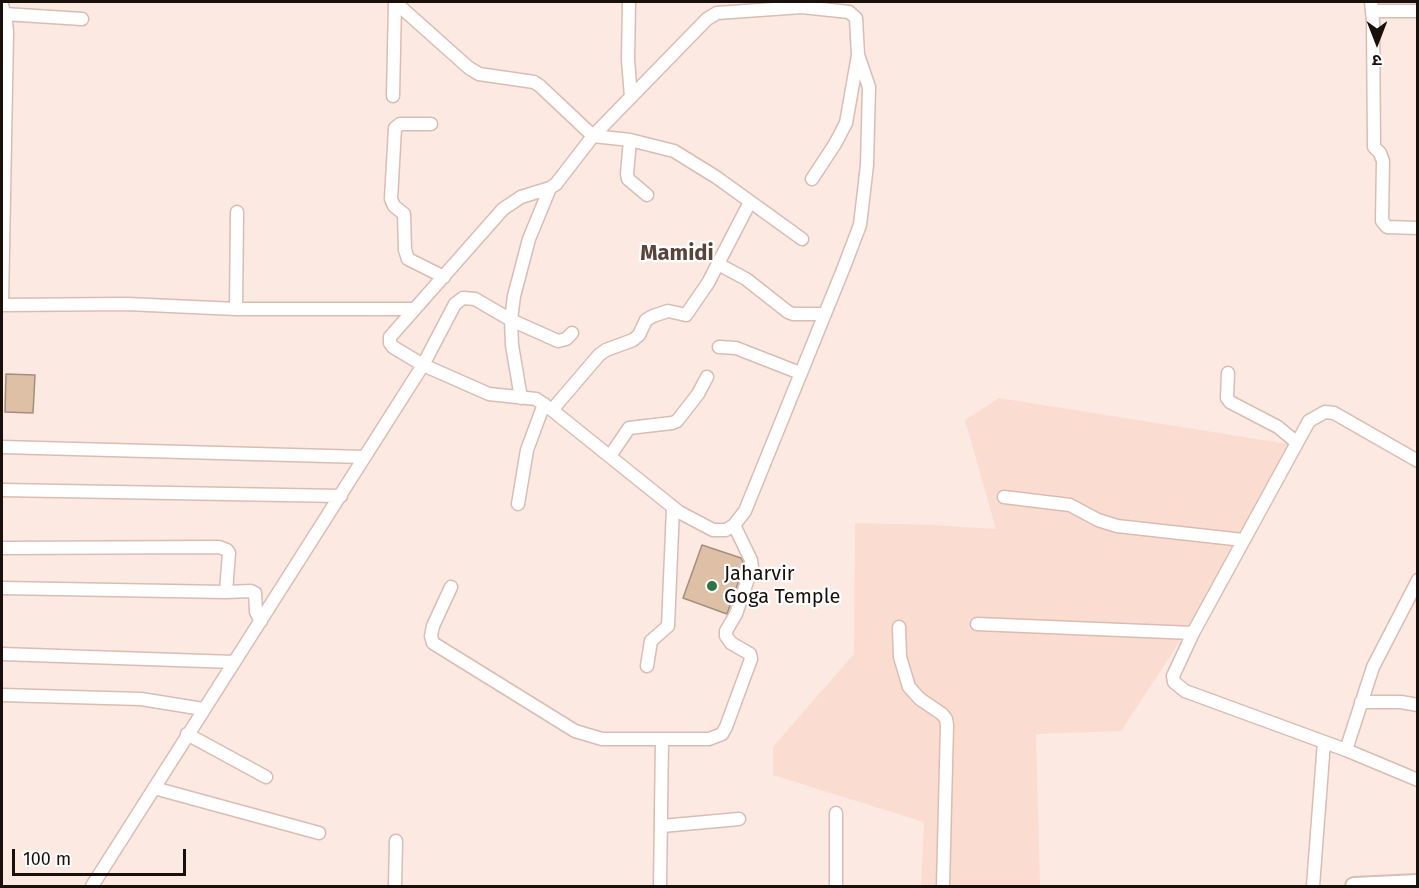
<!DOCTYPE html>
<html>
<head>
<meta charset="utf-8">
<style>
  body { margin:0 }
  #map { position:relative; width:1419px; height:888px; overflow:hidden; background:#fbe9e2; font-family:"Fira Sans","Noto Sans Devanagari",sans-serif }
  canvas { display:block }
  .frame { position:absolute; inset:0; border:3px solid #190f0b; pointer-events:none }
  .north { position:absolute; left:1347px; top:12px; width:60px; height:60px; -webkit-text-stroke:4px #fff; paint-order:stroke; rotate:180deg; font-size:16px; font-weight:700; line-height:24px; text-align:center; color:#190f0b }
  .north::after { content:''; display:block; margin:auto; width:21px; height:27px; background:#190f0b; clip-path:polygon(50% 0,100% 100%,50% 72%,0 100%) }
  .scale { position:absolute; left:12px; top:849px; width:174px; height:27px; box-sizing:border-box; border:3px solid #190f0b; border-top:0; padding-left:8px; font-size:18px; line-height:21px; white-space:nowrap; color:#190f0b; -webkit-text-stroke:4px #fff; paint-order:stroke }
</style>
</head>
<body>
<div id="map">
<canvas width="1419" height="888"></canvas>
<div class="frame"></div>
<div class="north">उ</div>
<div class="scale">100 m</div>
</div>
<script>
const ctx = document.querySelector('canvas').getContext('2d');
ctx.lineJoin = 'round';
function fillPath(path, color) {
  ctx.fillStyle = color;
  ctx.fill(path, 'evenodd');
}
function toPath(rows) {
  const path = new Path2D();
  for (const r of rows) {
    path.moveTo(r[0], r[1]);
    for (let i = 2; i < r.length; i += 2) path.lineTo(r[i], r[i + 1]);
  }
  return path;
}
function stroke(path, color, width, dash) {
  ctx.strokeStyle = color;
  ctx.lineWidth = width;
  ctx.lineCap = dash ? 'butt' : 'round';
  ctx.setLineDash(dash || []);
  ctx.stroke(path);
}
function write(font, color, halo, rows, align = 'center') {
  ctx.font = font + ' "Fira Sans",sans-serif';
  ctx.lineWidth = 4.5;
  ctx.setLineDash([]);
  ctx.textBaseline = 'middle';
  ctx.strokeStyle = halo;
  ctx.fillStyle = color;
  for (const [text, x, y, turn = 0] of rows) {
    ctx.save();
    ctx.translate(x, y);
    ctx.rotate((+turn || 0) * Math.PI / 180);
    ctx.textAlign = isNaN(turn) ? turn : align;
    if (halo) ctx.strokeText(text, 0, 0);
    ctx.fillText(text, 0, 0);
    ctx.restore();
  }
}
fillPath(toPath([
  [999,398,1294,445,1238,546,1182,638,1121,731,1036,734,1040,886,921,886,924,822,773,775,773,747,854,654,855,523,934,525,996,529,965,420]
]), '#fadcd0');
const building = toPath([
  [6,374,35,375,33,413,5,412,6,374],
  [702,545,741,558,743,562,744,566,727,614,683,598,702,545]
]);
fillPath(building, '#ddc0a6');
stroke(building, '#a48f7d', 1.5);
const minor = toPath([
  [395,2,469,68,479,74,534,82,540,86,593,136,630,140,674,151,716,177,802,239],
  [629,2,628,60,631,97],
  [1371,2,1373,21,1374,147,1380,153,1383,161,1382,221,1387,227,1418,228],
  [2,5,6,21,7,32,2,305],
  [1372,11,1418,11],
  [5,14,82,19],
  [393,96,395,2],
  [431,124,400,124,395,128,391,199,394,206,404,214,405,250,408,259,444,277],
  [630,140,627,174,628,179,647,195],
  [812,179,835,144,846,123,858,55,856,18,849,12,802,7,717,13,707,19,593,136,556,184,550,188,521,197,503,209,390,337,390,343,393,347,423,365,489,394,536,399,552,410,679,512,713,530,726,530,734,525,745,511,844,267,860,225,867,165,869,87,858,55],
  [718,264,746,279,788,312,793,314,825,314],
  [2,305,127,304,236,309,415,309],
  [236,309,237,212],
  [719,347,736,348,800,373],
  [1228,373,1227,398,1230,402,1278,427,1296,442],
  [521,398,512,345,511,320,514,296,529,239,550,188],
  [552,410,599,355,606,350,633,340,639,335,646,320,653,316,668,311,686,315,708,283,750,202],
  [2,447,364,457],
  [610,456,629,428,672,423,677,421,698,394,707,377],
  [1418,461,1334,413,1325,412,1309,421,1193,633,1173,676,1174,682,1185,691,1346,750,1418,780],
  [2,490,341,496],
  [1004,497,1070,505,1098,520,1117,526,1243,540],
  [518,504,527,450,544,404],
  [2,548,219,547,227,550,229,553,226,592],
  [451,587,433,626,431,636,433,643,575,731,602,739,709,739,722,734,726,727,751,659,750,654,731,643,726,636,726,631,736,614,752,567,751,560,734,525],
  [2,588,226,592,251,591,255,593,256,612,261,621],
  [977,624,1193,633],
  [899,627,900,657,909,687,920,699,942,714,946,719,947,725,943,886],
  [2,654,234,662],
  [647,666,651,641,668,626,673,508],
  [2,695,141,699,203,709],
  [1361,702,1401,702,1418,705],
  [187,734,266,777],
  [1346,750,1373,667,1418,580],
  [154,788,319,833],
  [836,813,836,886],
  [662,826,739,819],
  [92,886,423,365,455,304,463,298,475,299,511,320,558,341,566,339,572,333],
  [395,886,396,841],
  [660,886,662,740],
  [1313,886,1324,742]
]);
const major = toPath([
  [1354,886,1418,883]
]);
stroke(minor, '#dabdb2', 15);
stroke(major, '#dabdb2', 20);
stroke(minor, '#fff', 12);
stroke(major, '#fff', 16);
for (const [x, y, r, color] of [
  [712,586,6,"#2c7441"]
]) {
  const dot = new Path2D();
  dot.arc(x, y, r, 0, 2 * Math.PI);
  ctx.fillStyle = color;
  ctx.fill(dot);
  stroke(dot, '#fff', 2);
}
write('20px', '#190f0b', '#fff', [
  ["Jaharvir",724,574],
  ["Goga Temple",724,597]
], 'left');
write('bold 22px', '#5a4339', '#fff', [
  ["Mamidi",677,254]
]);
</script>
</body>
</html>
